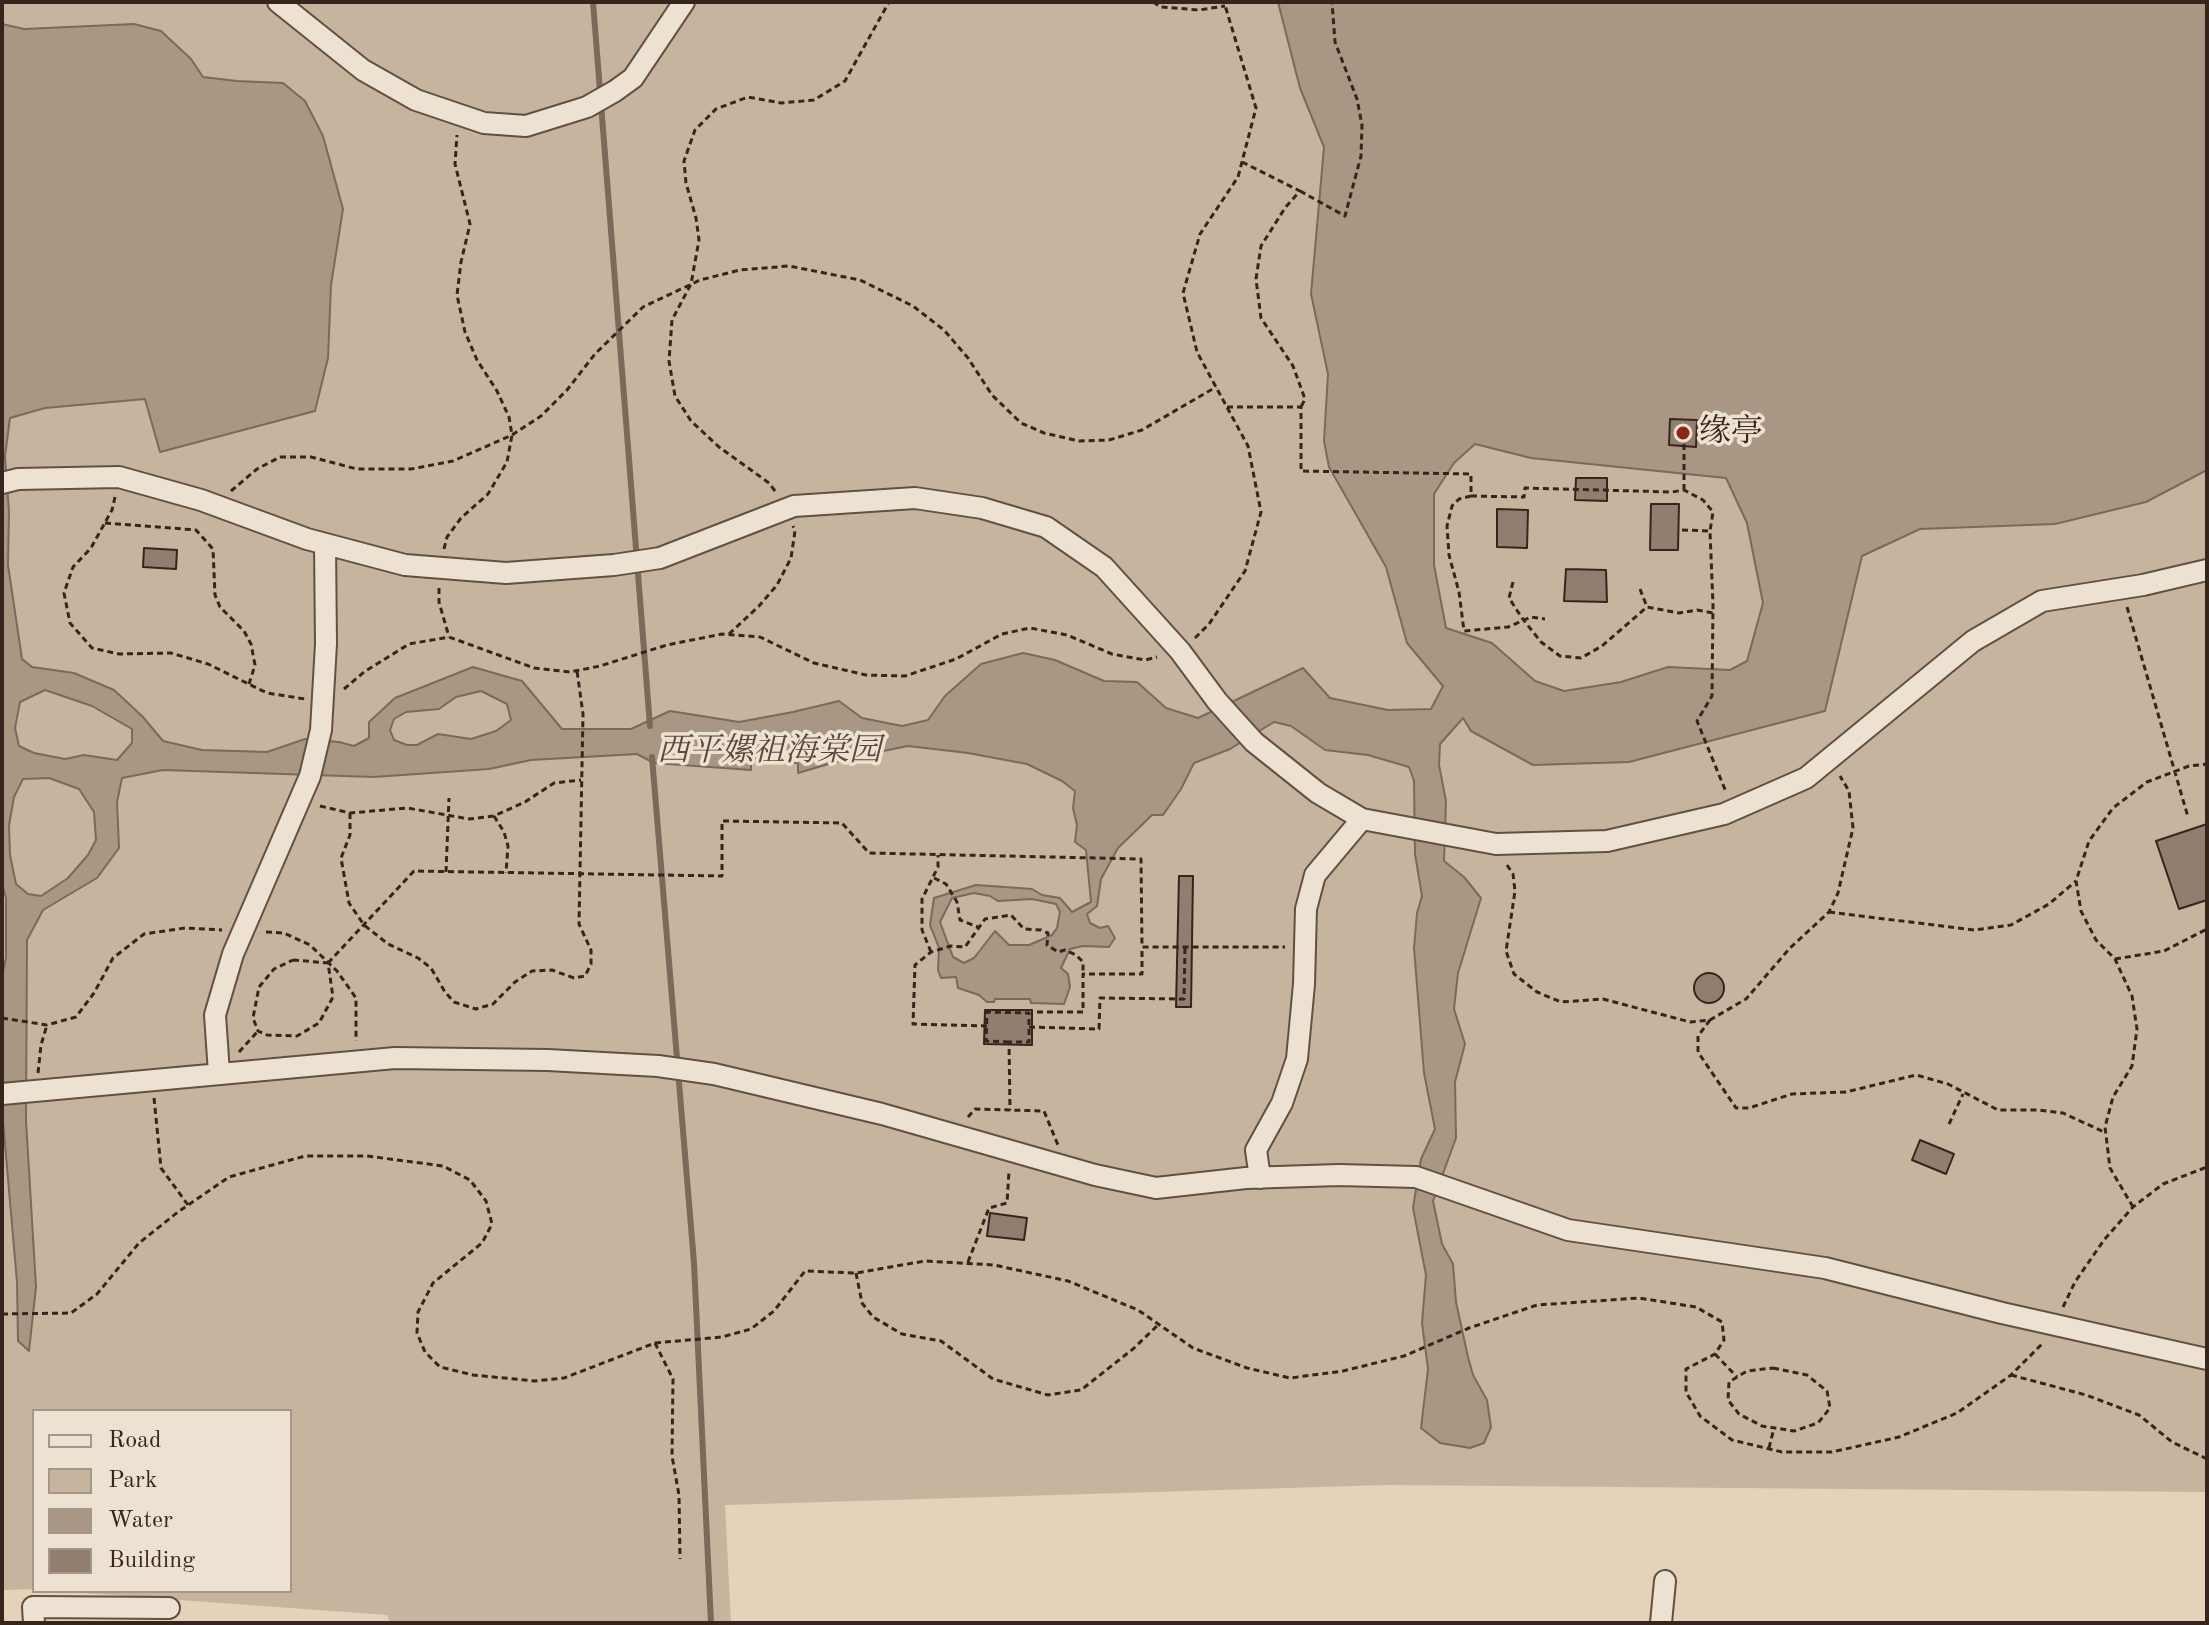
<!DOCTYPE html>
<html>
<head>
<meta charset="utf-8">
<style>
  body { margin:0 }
  #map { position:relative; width:2209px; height:1625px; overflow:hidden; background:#e4d2b9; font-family:"Old Standard TT",serif }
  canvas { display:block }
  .frame { position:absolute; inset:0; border:4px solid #37241c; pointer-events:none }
  .legend { position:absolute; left:32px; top:1409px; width:260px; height:184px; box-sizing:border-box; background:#ede2d2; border:2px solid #a49689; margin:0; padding:10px 14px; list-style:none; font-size:24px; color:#37241c }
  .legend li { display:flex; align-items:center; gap:16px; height:40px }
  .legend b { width:40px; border:2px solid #a49689 }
</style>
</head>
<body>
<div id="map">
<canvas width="2209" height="1625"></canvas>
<div class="frame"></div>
<ul class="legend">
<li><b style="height:10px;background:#ede2d2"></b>Road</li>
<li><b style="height:22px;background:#c7b49e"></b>Park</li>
<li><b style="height:22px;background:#a99784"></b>Water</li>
<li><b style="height:22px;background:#917e6e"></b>Building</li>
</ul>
</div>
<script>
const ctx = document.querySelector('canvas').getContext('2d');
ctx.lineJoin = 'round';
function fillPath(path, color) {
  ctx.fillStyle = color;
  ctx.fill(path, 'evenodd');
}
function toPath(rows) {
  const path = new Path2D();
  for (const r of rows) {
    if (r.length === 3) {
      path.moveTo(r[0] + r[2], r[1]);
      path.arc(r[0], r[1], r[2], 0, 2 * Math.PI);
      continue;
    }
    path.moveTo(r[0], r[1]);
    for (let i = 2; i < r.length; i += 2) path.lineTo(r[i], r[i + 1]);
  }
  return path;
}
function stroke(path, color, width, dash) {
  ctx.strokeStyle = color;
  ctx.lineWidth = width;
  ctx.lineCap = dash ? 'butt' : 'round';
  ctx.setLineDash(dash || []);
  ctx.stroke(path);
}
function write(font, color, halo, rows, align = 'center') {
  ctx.font = font + ' "Old Standard TT","Noto Serif SC",serif';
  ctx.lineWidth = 7;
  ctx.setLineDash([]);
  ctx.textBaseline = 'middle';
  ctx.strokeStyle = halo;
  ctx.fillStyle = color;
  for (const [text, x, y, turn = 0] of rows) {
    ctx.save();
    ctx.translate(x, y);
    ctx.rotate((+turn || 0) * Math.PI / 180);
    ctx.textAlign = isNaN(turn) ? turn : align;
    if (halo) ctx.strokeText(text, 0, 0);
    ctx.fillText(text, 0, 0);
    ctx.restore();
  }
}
fillPath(toPath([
  [2,2,2207,2,2207,1552,2205,1492,1386,1485,725,1505,731,1623,390,1623,387,1615,56,1591,290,1591,290,1411,34,1411,34,1589,2,1590]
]), '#c7b49e');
const water = toPath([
  [1278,2,2207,2,2207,470,2146,502,2055,524,1920,529,1862,556,1825,711,1629,762,1533,765,1471,731,1463,718,1440,744,1439,765,1446,801,1444,861,1464,877,1481,898,1458,973,1454,1009,1465,1044,1455,1082,1456,1138,1433,1201,1442,1244,1453,1264,1456,1302,1468,1357,1473,1375,1487,1400,1491,1427,1484,1443,1470,1448,1440,1443,1421,1428,1428,1369,1422,1323,1426,1275,1413,1208,1421,1159,1435,1129,1424,1073,1414,948,1417,913,1422,896,1415,854,1414,781,1409,767,1368,755,1325,750,1291,726,1274,722,1230,749,1194,763,1181,789,1163,815,1152,815,1118,848,1101,879,1097,906,1087,914,1090,923,1100,928,1108,926,1115,938,1109,947,1083,946,1070,949,1061,968,1068,974,1070,987,1064,1004,1031,1003,1030,999,995,999,994,1002,987,1002,979,995,958,988,956,977,941,978,938,970,939,948,930,925,934,898,976,885,1032,889,1042,895,1060,898,1072,912,1091,902,1086,850,1075,842,1077,825,1073,808,1075,791,1062,781,1027,764,968,753,908,746,849,758,798,773,798,763,751,762,751,770,654,763,637,754,531,760,489,769,374,777,163,770,122,778,117,802,119,848,97,878,43,910,27,940,26,1120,36,1287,29,1351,18,1341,17,1282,2,1110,2,977,6,958,6,898,2,884,2,24,24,29,134,24,161,31,191,59,203,77,237,81,283,83,305,101,323,136,343,209,331,285,328,358,315,411,160,452,145,399,45,408,10,418,5,456,9,512,8,565,22,659,32,667,74,673,114,690,143,717,163,741,202,750,267,752,305,739,339,742,354,746,369,738,369,722,395,698,473,667,522,681,562,729,631,729,670,711,739,722,793,712,839,701,862,718,902,726,928,720,945,696,981,664,1023,653,1055,660,1104,681,1137,682,1166,708,1198,718,1303,668,1330,698,1388,710,1431,709,1443,686,1407,643,1386,567,1329,467,1324,441,1328,374,1311,294,1324,147,1300,88,1278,2],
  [1475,444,1531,458,1726,478,1747,523,1763,603,1747,661,1730,670,1668,667,1621,682,1564,691,1535,681,1492,643,1446,628,1434,565,1434,494,1454,463,1475,444],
  [45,690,92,706,132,729,132,743,117,760,84,755,65,759,34,753,19,746,15,728,20,702,45,690],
  [481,691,507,704,511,720,496,731,471,739,438,734,417,745,407,745,394,740,390,730,394,719,406,712,439,709,456,697,481,691],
  [49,778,79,789,94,812,96,840,88,855,68,878,41,896,28,894,16,884,10,855,9,825,14,797,23,779,49,778],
  [974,893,990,896,998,901,1032,899,1056,904,1060,912,1057,928,1052,935,1029,945,1009,945,995,931,974,958,964,963,953,957,940,922,952,898,974,893]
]);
fillPath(water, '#a99784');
stroke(water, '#7b695a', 2);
stroke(toPath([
  [593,2,650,726],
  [652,757,694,1263,711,1623]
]), '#7b695a', 6);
const building = toPath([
  [1670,419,1697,420,1696,447,1669,445,1670,419],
  [1576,478,1607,478,1607,501,1575,500,1576,478],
  [1651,504,1679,504,1678,550,1650,550,1651,504],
  [1497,509,1528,510,1527,548,1497,547,1497,509],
  [144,548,177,550,176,569,143,567,144,548],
  [1566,569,1606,570,1607,602,1564,601,1566,569],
  [2207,824,2207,900,2179,909,2156,841,2207,824],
  [1179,876,1193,876,1191,1007,1176,1007,1179,876],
  [1709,988,15],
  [985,1010,1032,1010,1032,1045,984,1044,985,1010],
  [1920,1140,1954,1154,1946,1174,1912,1160,1920,1140],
  [990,1213,1027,1218,1024,1240,987,1236,990,1213]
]);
fillPath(building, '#917e6e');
stroke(building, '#37241c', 2);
const street = toPath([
  [278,2,363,70,416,100,484,123,526,126,587,107,615,91,633,78,684,2],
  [2,483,18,479,119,477,201,500,307,539,405,565,506,573,614,565,660,558,794,506,915,498,982,508,1046,527,1104,567,1180,651,1217,701,1254,742,1318,793,1362,819,1496,844,1607,841,1724,814,1806,778,1973,641,2042,601,2143,585,2207,570],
  [219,1073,215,1015,233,954,310,776,321,730,326,644,325,544],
  [2,1094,395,1058,548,1060,658,1066,714,1074,882,1114,1095,1175,1156,1188,1246,1178,1339,1175,1416,1177,1568,1230,1825,1268,2002,1313,2207,1359],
  [1260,1178,1256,1150,1282,1103,1297,1059,1304,984,1306,909,1315,875,1362,819],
  [34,1623,33,1607,169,1608],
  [1661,1623,1665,1581]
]);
stroke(street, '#625043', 24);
stroke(toPath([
  [1153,2,1161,7,1199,10,1225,6],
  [1242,162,1300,191,1285,208,1261,246,1256,279,1261,318,1293,366,1305,399,1301,407],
  [1300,191,1345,216,1361,156,1362,125,1357,99,1335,42,1332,2],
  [1227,407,1301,407,1301,471,1471,474,1471,496,1524,497,1525,488,1672,492,1684,490,1703,500,1713,512,1710,531,1713,605,1712,696,1697,721,1726,792],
  [1684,490,1684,431],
  [231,491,257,469,280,457,311,457,357,469,411,469,453,461,512,435,541,416,567,390,595,354,643,307,700,280,740,270,789,266,860,280,913,306,944,330,968,358,992,395,1021,423,1044,433,1079,441,1109,440,1142,430,1216,387],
  [775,491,769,483,719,447,691,421,675,396,669,361,672,320,691,284,699,240,696,218,686,183,684,161,695,130,716,109,748,97,781,103,814,100,845,81,889,2],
  [1471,496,1459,499,1452,506,1447,526,1449,555,1459,592,1464,631,1508,627,1531,617,1545,619],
  [115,497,112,510,91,548,73,567,64,593,70,623,92,648,119,654,171,653,208,664,267,693,305,699],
  [105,523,196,530,213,549,215,595,220,607,244,631,251,644,255,665,249,684],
  [1682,530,1710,531],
  [444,549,447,537,461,518,488,494,507,462,512,435,509,417,497,391,477,360,465,332,457,295,461,262,470,224,455,164,457,135],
  [1513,582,1509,598,1522,618,1541,642,1560,656,1581,658,1602,646,1647,607,1679,613,1697,610,1713,613],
  [439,588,439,602,449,637],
  [1640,589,1647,607],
  [2127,607,2188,817],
  [729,634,759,606,777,585,791,558,795,531,793,526],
  [1195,638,1209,624,1245,571,1261,512,1248,446,1197,352,1183,293,1200,234,1238,177,1256,108,1224,2],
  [344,689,364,672,409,644,449,637,534,668,570,672,600,666,667,645,722,634,760,637,814,663,866,675,905,676,956,659,1002,634,1030,628,1067,635,1112,654,1145,660,1157,657],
  [320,806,350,813,407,808,469,819,494,816,525,802,554,783,581,780],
  [350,813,350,835,341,858,349,903,364,925,388,944,418,958,431,968,445,992,454,1002,476,1009,493,1004,515,982,532,971,552,970,574,978,585,976,591,964,591,950,579,924,583,714,577,671],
  [494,816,504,832,508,846,506,873],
  [1507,865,1513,874,1515,891,1506,951,1514,974,1537,992,1561,1002,1603,999,1690,1022,1710,1020,1746,999,1790,948,1829,912,1838,893,1853,828,1849,791,1840,776],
  [446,872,449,798],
  [934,878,946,884,957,902,960,920,978,927],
  [1829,912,1974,930,2011,925,2049,904,2076,881],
  [266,932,284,933,310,945,337,971,356,998,356,1041],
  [931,952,922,930,922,899,938,867,938,855],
  [2115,959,2164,951,2207,929],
  [293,960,328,963,333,997,319,1023,297,1036,267,1035,258,1031,253,1018,259,987,274,969,293,960],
  [328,963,414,871,722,876,722,821,842,823,869,853,1141,859,1142,947,1285,947],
  [1037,1012,1083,1012,1083,974,1142,974,1142,947],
  [2,1018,47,1025,76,1017,94,993,113,958,144,934,185,928,222,930],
  [1710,1020,1698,1036,1698,1052,1736,1108,1749,1108,1792,1094,1846,1092,1916,1075,1948,1084,1998,1110,2039,1110,2063,1113,2104,1132],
  [987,1026,913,1024,915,965,931,952,951,946,965,947,985,919,1011,915,1024,929,1041,930,1048,933,1047,945,1058,952,1065,950,1076,955,1083,962,1083,974],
  [1029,1027,1099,1029,1100,998,1184,999,1185,948],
  [1009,1042,986,1041,987,1012,1029,1013,1029,1042,1009,1042,1010,1110],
  [239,1052,258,1031],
  [38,1073,41,1045,47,1025],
  [154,1098,161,1168,188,1205],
  [968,1117,975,1109,1044,1111,1058,1145],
  [1949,1124,1963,1094],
  [2133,1207,2110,1168,2105,1127,2113,1097,2132,1066,2137,1029,2132,996,2115,959,2096,940,2081,911,2076,881,2089,841,2113,808,2147,782,2189,766,2207,764],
  [968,1262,989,1208,1007,1203,1009,1171],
  [856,1273,862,1303,873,1317,902,1334,941,1341,993,1379,1048,1395,1081,1390,1133,1349,1159,1324],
  [2063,1307,2075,1282,2104,1240,2133,1207,2163,1184,2207,1167],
  [2,1314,71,1313,97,1294,139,1243,178,1212,229,1177,305,1156,367,1156,443,1166,470,1180,486,1201,492,1224,482,1243,433,1283,418,1312,417,1333,425,1352,440,1367,473,1375,535,1381,564,1378,655,1343,673,1379,672,1456,679,1495,680,1559],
  [655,1343,722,1337,751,1329,774,1311,805,1271,856,1273,925,1261,994,1265,1068,1281,1138,1310,1193,1348,1247,1368,1290,1378,1343,1371,1404,1356,1469,1328,1537,1305,1639,1298,1696,1307,1722,1322,1724,1340,1715,1354,1686,1369,1686,1392,1700,1416,1732,1440,1782,1452,1832,1452,1899,1437,1957,1413,2011,1375,2044,1342],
  [1715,1354,1737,1377],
  [1773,1368,1807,1375,1827,1391,1830,1408,1818,1423,1794,1431,1762,1426,1739,1414,1728,1400,1729,1382,1747,1371,1773,1368],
  [2011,1375,2086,1395,2139,1415,2172,1442,2207,1459],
  [1769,1448,1774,1428]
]), '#37241c', 3, [6, 4]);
stroke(street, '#ede2d2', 20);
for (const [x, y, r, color] of [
  [1683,433,8,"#8f2418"]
]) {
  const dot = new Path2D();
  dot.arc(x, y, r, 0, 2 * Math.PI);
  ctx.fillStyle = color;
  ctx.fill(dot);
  stroke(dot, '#ede2d2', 3);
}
write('32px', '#37241c', '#ede2d2', [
  ["缘亭",1699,433]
], 'left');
write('italic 32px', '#5b483c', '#ede2d2', [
  ["西平嫘祖海棠园",769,752]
]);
</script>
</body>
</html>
